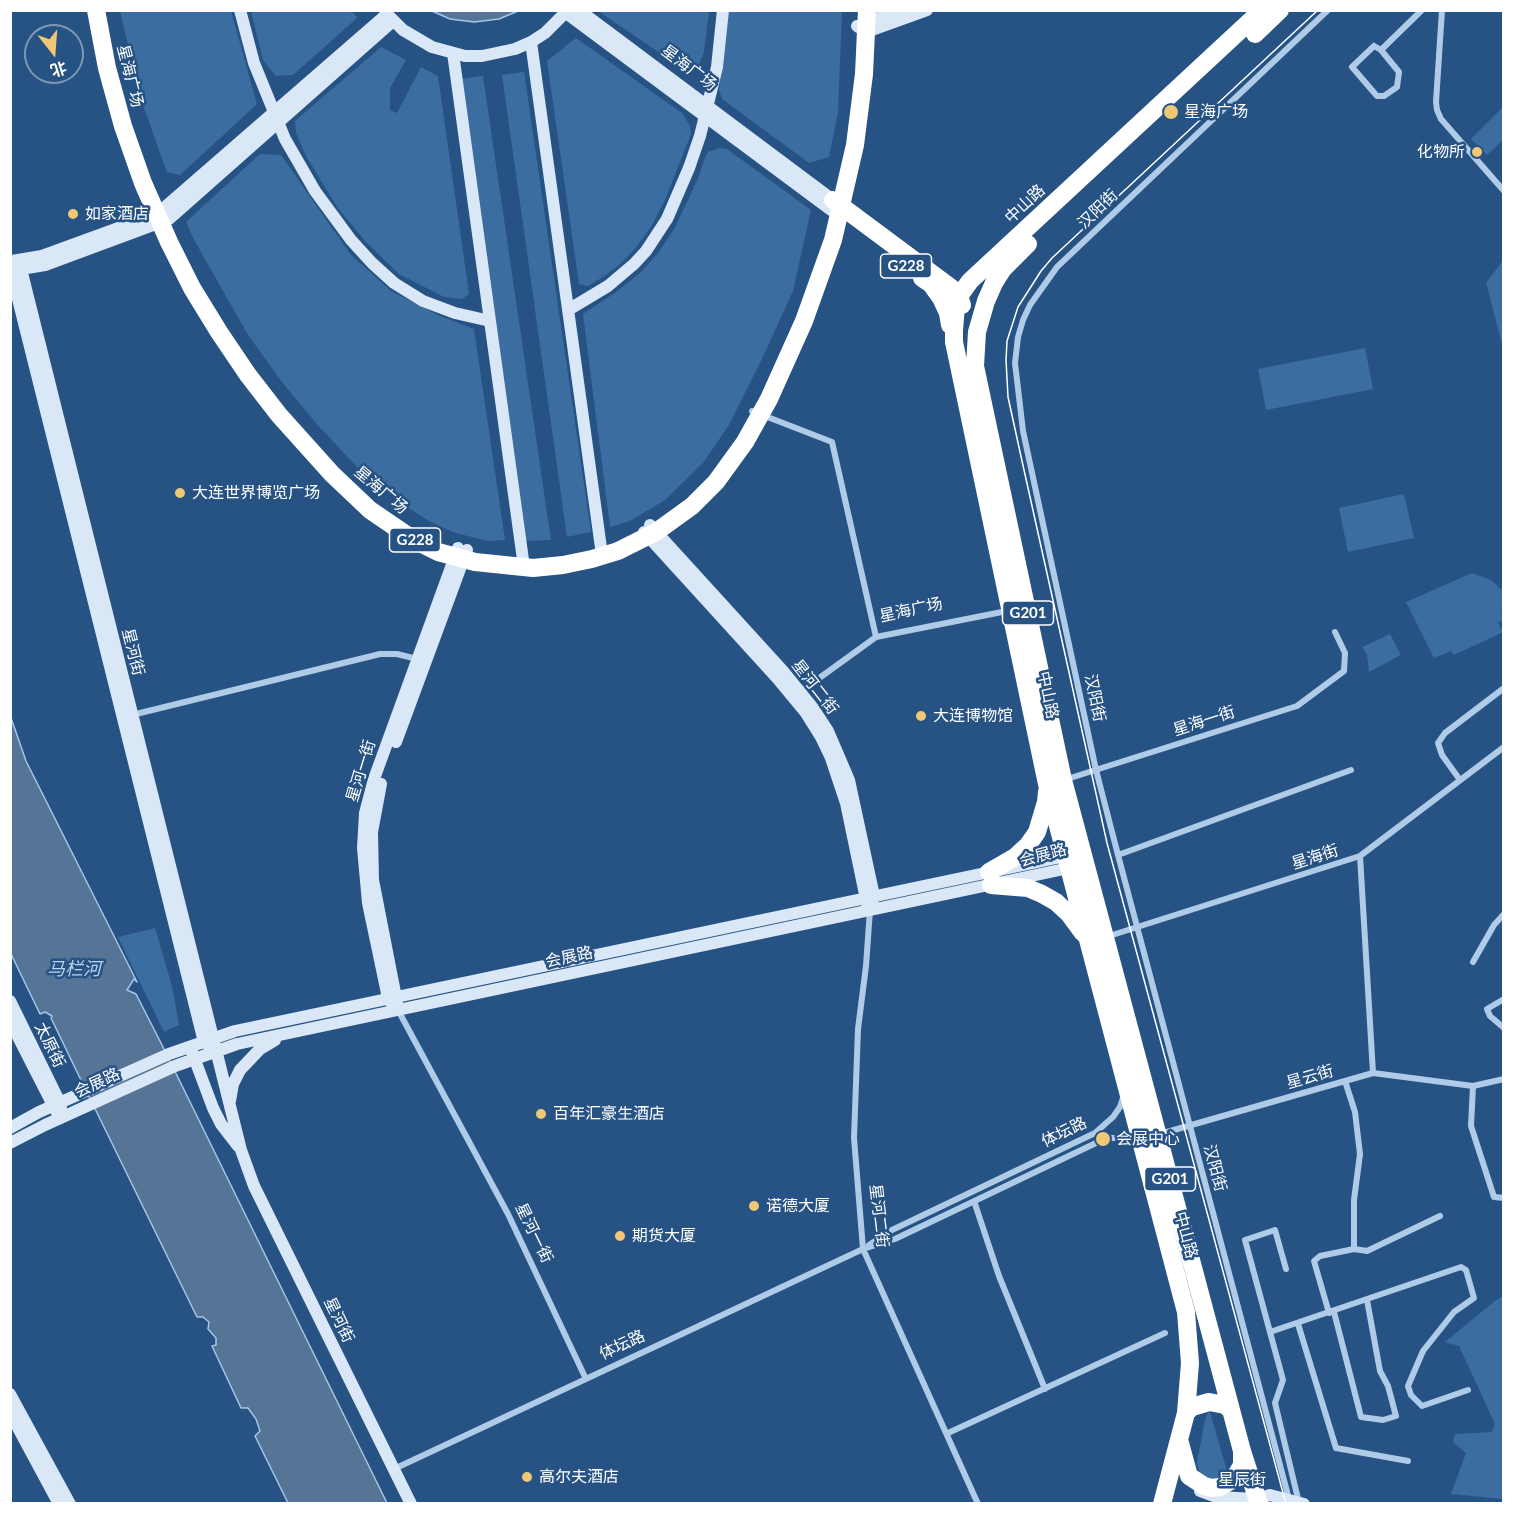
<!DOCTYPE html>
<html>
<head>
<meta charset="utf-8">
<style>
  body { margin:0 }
  #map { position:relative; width:1514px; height:1514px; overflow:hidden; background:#265383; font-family:Lato,"Noto Sans SC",sans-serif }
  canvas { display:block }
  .frame { position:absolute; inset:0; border:12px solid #fff; pointer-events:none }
  .north { position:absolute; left:24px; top:24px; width:60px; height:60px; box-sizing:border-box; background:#265383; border:2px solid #7d98b5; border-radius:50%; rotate:163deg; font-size:16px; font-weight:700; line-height:24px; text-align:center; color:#fff }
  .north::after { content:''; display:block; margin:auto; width:21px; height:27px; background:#f0c775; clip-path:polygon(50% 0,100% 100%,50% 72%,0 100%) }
</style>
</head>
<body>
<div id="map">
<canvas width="1514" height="1514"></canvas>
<div class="frame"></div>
<div class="north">北</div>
</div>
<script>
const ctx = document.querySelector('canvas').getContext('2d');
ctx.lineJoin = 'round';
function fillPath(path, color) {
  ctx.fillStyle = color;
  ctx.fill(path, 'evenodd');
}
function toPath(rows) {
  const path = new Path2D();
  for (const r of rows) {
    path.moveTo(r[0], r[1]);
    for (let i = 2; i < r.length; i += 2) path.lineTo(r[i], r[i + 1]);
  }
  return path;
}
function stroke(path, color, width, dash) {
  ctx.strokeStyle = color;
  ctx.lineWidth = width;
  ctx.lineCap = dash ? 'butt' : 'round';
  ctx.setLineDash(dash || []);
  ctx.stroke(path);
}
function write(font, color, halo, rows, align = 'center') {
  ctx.font = font + ' Lato,"Noto Sans SC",sans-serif';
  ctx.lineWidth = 5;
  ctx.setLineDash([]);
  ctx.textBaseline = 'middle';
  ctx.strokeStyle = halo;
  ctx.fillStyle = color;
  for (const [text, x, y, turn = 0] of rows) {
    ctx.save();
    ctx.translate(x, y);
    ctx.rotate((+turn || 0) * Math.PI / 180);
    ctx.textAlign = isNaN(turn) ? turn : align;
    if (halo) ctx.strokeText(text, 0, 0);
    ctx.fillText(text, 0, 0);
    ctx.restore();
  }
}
fillPath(toPath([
  [120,11,231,11,257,104,180,175,167,172,160,153,140,96],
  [251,11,352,11,357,18,293,75,276,76,263,60],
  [598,11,709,11,704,52,699,64,685,70],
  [727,11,842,11,838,112,829,157,809,163,722,99,719,90],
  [576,38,682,113,690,126,691,134,665,200,651,227,635,249,618,266,603,277,588,286,579,284,547,61],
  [381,47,406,60,390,88,390,110,397,113,421,67,438,76,469,294,462,299,444,297,399,274,366,242,337,207,306,156,296,133,295,121],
  [524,72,591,532,567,537,502,75],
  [483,76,551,540,524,541,459,79],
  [1503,107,1503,140,1487,155,1471,139],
  [720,148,727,149,811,210,793,291,762,359,729,425,703,463,665,500,630,521,610,527,583,314,616,292,639,274,658,253,674,229,687,202,699,176,705,157,708,152],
  [260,154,281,155,351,255,391,291,440,316,474,329,505,540,489,541,455,533,427,520,398,501,355,465,316,423,282,382,248,335,193,238,186,222],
  [1503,260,1503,348,1486,283],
  [1365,348,1373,389,1266,410,1258,369],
  [1404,494,1414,538,1348,552,1339,508],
  [1472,573,1491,580,1503,591,1503,608,1501,610,1503,620,1498,623,1503,632,1454,655,1451,651,1434,658,1406,602],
  [1390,634,1401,655,1369,672,1367,655,1362,647],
  [155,928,172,986,179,1025,164,1032,118,937],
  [1503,1296,1503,1499,1451,1494,1466,1453,1453,1442,1455,1434,1492,1432,1495,1424,1459,1346,1445,1342,1496,1300],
  [1210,1412,1227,1471,1225,1477,1217,1483,1200,1474,1197,1462,1205,1420,1208,1413]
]), '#3b6da0');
const water = toPath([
  [432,11,518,11,499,19,474,22,450,19,432,11],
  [10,715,26,761,135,978,137,982,134,979,127,990,136,994,163,1047,387,1503,288,1503,255,1436,260,1431,256,1419,248,1408,241,1408,212,1346,216,1345,216,1338,208,1329,209,1322,203,1317,197,1317,78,1074,51,1018,52,1016,45,1012,40,1014,11,954,10,715]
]);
fillPath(water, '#557496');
stroke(water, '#a4c6e8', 1.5);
stroke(toPath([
  [1442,10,1436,102,1437,110,1441,119,1504,191],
  [1374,46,1381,50,1399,72,1397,87,1384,96,1377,96,1352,67,1374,46],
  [1381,50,1422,10],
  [752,411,832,442,876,637],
  [800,692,876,637,1007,611],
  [132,715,380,654,397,654,417,659],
  [1064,780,1297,706,1344,671,1345,653,1335,632],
  [1460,780,1442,755,1438,743,1445,733,1504,688],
  [1118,855,1351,770],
  [1360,856,1373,1073],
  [870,910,866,966,858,1029,854,1138,863,1249,978,1504],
  [1106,937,1360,856,1504,747],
  [1473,962,1494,925,1504,914],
  [1504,999,1487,1009,1490,1016,1504,1028],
  [398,1010,508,1214,585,1377],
  [1345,1081,1355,1112,1360,1154,1354,1200,1354,1249],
  [1473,1086,1471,1126,1494,1197,1504,1198],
  [1160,1134,1373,1073,1473,1086,1504,1079],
  [975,1204,999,1276,1045,1389],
  [869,1245,892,1230,1095,1133,1113,1117,1120,1107,1124,1095],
  [1286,1269,1275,1230,1245,1240,1283,1380,1275,1403,1299,1503],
  [1334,1312,1361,1417,1383,1420,1396,1416,1388,1386,1380,1371,1367,1300],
  [1329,1313,1314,1261,1320,1256,1354,1249,1367,1251,1440,1216],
  [1298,1324,1336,1448,1408,1461],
  [1270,1332,1461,1267,1466,1270,1474,1298,1454,1312,1423,1351,1408,1386,1411,1395,1422,1406,1468,1390],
  [948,1433,1165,1333],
  [394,1469,863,1249,895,1239,1098,1142,1111,1138,1122,1138,1138,1143],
  [1289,1499,1118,855,1096,770,1023,431,1015,363,1018,337,1023,320,1030,305,1057,267,1328,10]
]), '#afcbe7', 6);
stroke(toPath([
  [240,10,254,63,285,139,315,191,351,240,372,263,394,283,423,301,455,313,490,321],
  [579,10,833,200],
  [566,13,831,210],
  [389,16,403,30,432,47,465,56,482,56,515,49,531,42,545,33,568,10],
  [862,24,901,10],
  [857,26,866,32,927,10],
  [531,42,602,555],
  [453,53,524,567],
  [12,261,42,256,157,214,387,14],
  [19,261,241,1150,254,1186,411,1504],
  [14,265,21,269,45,265,169,219,393,21],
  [10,267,204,1042,210,1046],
  [568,310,608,286,634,264,646,251,667,219,689,168,700,136,717,67,723,10],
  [650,525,783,671,813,708,828,731,849,780,874,896,872,902],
  [644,532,777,678,806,713,821,737,831,758,846,803,867,904],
  [396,742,467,550],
  [381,784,372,832,373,880,397,1003],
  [10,1001,60,1103,61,1108],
  [393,1005,388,998,368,903,363,848,365,813,374,779,458,548],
  [10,1021,56,1111],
  [192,1052,213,1108,221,1124,238,1146],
  [230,1101,233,1084,240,1070,260,1049,275,1040],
  [10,1128,39,1112,169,1054,235,1031,1066,856,1072,857],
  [10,1143,45,1125,175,1066,237,1044,1069,868,1076,864],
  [10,1394,70,1504],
  [10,1413,59,1504],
  [1200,1491,1216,1497,1257,1499,1270,1495,1304,1504]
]), '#d9e7f6', 12);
stroke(toPath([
  [96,10,107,68,123,126,143,183,169,242,192,288,219,332,248,375,279,415,332,474,370,510,414,540,438,552,475,562,533,568,563,565,592,559,618,551,656,532,692,506,716,482,745,442,769,399,804,321,833,240,855,145,864,74,867,10],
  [1255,34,1280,10],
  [833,200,958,293,962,305],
  [1028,244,1003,269,994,283,986,301,977,332,975,366,1063,780,1242,1451,1259,1504],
  [922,278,931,284,941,298,948,313,950,325],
  [989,872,1015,857,1028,845,1037,832,1046,802,1047,792],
  [991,885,1028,888,1042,894,1056,902,1069,914,1083,933],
  [1186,1413,1192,1407,1209,1402,1225,1405,1231,1410],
  [1180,1443,1189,1476,1204,1486,1212,1488,1220,1487,1234,1479,1242,1465,1242,1452],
  [1162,1504,1186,1413,1190,1363,1186,1312,1047,784,954,342,954,330,956,306,960,295,970,281,1262,10]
]), '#fff', 18);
stroke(toPath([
  [1286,1504,1107,843,1022,461,1008,397,1006,360,1007,341,1018,307,1041,271,1052,258,1318,10]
]), '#fff', 1.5);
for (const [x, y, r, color] of [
  [1171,112,8,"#f0c775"],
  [1477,152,6,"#f0c775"],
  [73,214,6,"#f0c775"],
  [180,493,6,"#f0c775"],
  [921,716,6,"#f0c775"],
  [541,1114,6,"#f0c775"],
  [1103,1139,8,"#f0c775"],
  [754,1206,6,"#f0c775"],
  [620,1236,6,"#f0c775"],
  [527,1477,6,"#f0c775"]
]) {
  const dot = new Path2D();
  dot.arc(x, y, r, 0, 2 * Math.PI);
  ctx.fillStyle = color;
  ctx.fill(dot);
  stroke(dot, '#265383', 2);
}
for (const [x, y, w] of [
  [906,266,51],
  [415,540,51],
  [1028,613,51],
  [1170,1179,51]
]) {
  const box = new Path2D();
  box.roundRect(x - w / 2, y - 12, w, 24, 4.5);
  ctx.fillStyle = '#265383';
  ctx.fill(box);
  stroke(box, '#fff', 1.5);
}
write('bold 15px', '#fff', null, [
  ["G228",906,266],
  ["G228",415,540],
  ["G201",1028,613],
  ["G201",1170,1179]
]);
write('16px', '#fff', '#265383', [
  ["星海广场",689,68,37],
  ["星海广场",130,76,76],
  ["中山路",1025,204,-43],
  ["汉阳街",1098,209,-44],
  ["星海广场",381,490,40],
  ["星海广场",911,610,-12],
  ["星河街",133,652,76],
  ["星河二街",815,687,52],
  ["中山路",1048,695,78],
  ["汉阳街",1095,698,78],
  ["星海一街",1204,721,-18],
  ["星河一街",361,771,-73],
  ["会展路",1043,855,-15],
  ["星海街",1315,857,-18],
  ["会展路",569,957,-12],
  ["太原街",50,1045,64],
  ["星云街",1310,1077,-16],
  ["会展路",97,1083,-25],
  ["体坛路",1064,1132,-26],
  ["汉阳街",1215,1168,75],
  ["星河二街",879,1216,83],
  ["星河一街",534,1233,64],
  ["中山路",1186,1235,75],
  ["星河街",339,1320,64],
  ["体坛路",622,1345,-25],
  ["星辰街",1242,1480]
]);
write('16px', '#fff', '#265383', [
  ["星海广场",1184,112],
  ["化物所",1465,152,"right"],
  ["如家酒店",85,214],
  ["大连世界博览广场",192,493],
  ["大连博物馆",933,716],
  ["百年汇豪生酒店",553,1114],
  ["会展中心",1116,1139],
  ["诺德大厦",766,1206],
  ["期货大厦",632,1236],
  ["高尔夫酒店",539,1477]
], 'left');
write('italic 18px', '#bbd5ef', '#265383', [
  ["马栏河",74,969]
]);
</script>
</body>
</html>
